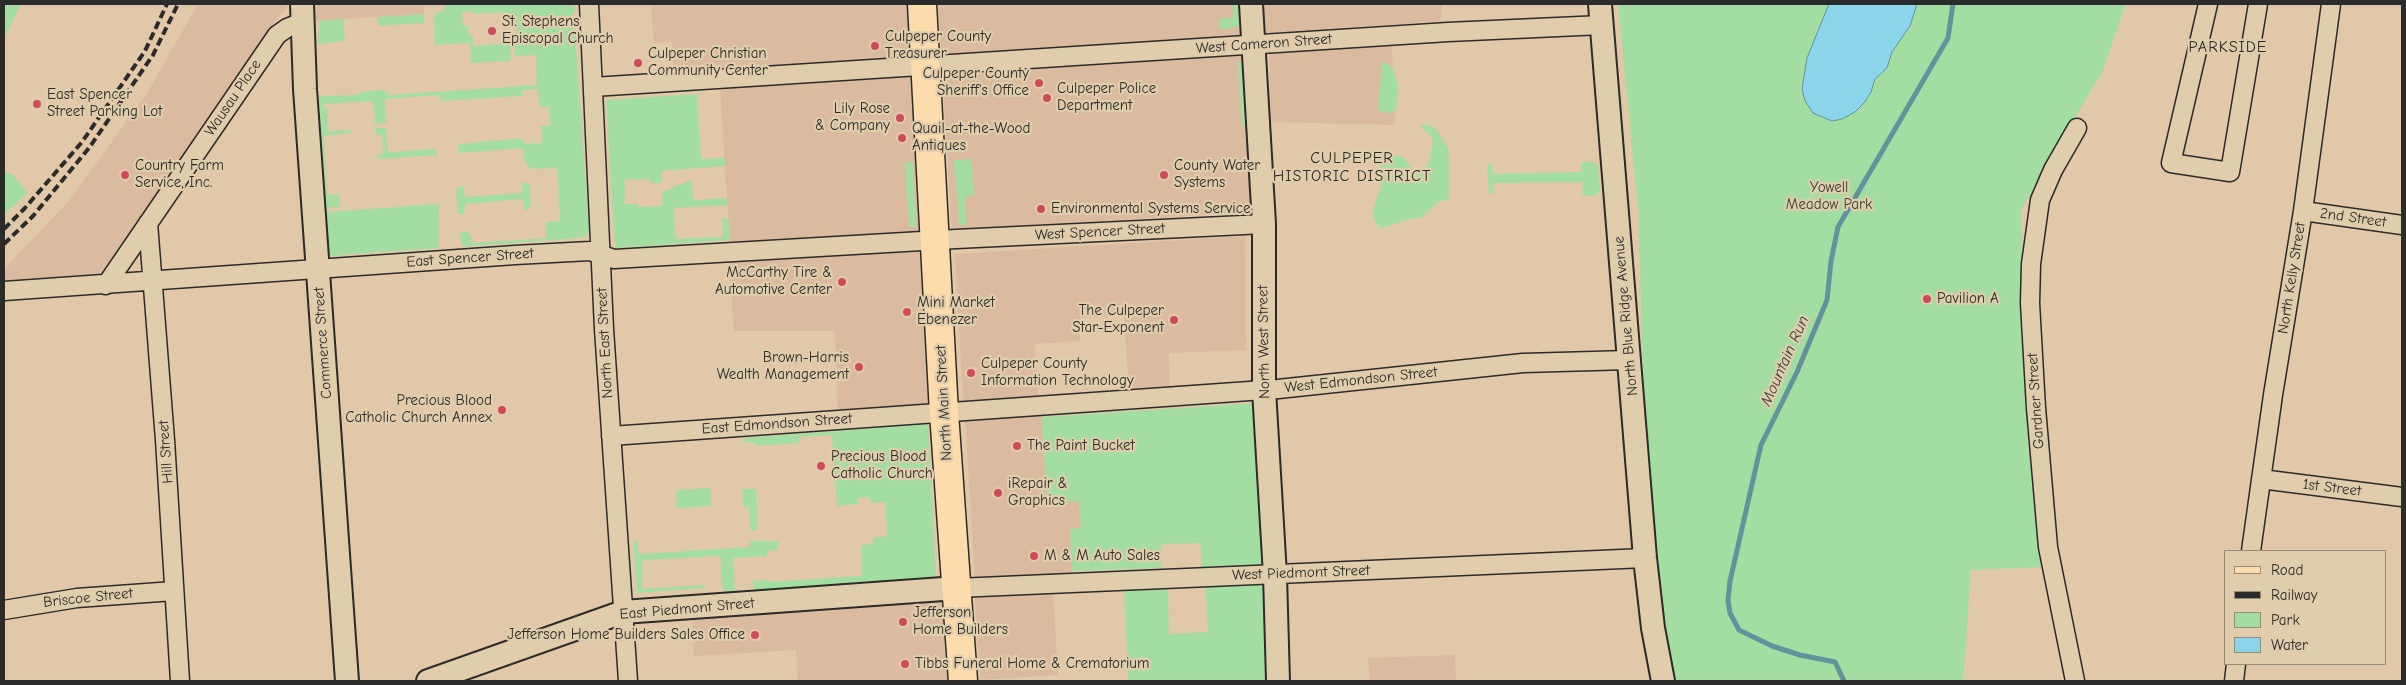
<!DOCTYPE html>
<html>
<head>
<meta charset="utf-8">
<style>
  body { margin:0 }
  #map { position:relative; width:2406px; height:685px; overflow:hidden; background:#e1c8a8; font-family:"Comic Neue",sans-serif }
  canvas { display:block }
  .frame { position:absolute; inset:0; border:5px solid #2b2b2b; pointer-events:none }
  .legend { position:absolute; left:2224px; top:550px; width:162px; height:115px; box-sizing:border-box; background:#dfcdab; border:1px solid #978c78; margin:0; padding:6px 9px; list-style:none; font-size:15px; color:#2b2b2b }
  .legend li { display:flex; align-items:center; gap:10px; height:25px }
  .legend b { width:25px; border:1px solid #978c78 }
</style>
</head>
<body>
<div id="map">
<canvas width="2406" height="685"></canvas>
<div class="frame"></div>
<ul class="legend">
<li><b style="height:6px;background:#fddcac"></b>Road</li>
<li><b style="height:6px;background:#2b2b2b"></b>Railway</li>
<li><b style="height:14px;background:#a4dda2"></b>Park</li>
<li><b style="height:14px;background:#8ad5ea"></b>Water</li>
</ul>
</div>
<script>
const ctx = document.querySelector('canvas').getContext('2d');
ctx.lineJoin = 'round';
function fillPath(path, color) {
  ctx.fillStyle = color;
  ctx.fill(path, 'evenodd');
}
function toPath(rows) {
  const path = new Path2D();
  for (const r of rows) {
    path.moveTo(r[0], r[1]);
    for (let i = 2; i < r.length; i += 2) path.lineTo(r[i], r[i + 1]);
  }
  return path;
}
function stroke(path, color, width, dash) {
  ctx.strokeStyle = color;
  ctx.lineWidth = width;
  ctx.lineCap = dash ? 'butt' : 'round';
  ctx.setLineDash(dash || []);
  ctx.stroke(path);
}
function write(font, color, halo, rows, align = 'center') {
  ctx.font = font + ' "Comic Neue",sans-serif';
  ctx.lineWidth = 4.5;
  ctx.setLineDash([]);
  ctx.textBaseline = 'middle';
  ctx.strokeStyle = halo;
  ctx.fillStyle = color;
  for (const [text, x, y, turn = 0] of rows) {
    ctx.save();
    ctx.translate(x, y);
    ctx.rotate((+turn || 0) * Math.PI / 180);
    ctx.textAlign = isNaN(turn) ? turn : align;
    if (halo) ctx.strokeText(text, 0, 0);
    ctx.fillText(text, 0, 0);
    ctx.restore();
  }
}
fillPath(toPath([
  [198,4,289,4,271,27,98,278,4,282,4,269,68,202,147,93],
  [316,4,423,4,424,14,313,21],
  [651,4,907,4,911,61,674,75,672,42,654,43],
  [938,4,1243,4,1246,38,942,59],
  [1264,4,1442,4,1441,21,1266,33],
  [1392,43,1395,125,1271,122,1269,50],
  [1247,56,1253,212,952,230,942,73],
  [913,76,923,233,730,245,720,88],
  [1245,236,1246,350,1169,353,1170,390,1129,393,1124,316,1080,318,1080,341,1035,344,1038,399,963,404,955,254],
  [922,249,933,405,838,413,835,331,734,331,729,262],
  [1042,413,1047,502,1079,501,1081,528,1070,529,1073,575,975,579,965,418],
  [1053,592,1058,675,980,680,975,601,977,597],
  [944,597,949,681,798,681,796,650,694,656,692,615],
  [1455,655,1456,681,1370,681,1368,658]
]), '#dabb9f');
fillPath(toPath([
  [4,4,21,4,4,39],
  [446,4,574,4,575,12,572,14,571,21,575,30,589,229,587,236,578,238,463,247,461,243,460,232,466,231,471,236,472,243,547,238,546,222,560,221,557,168,535,169,528,167,525,163,523,148,459,153,458,144,523,138,524,144,542,143,541,126,550,126,549,107,540,107,538,89,522,90,523,96,441,101,440,95,385,99,386,123,375,124,373,101,324,104,324,108,327,108,328,131,351,130,351,133,324,136,327,192,328,195,339,194,340,207,326,208,319,96,359,95,361,92,383,90,389,95,537,85,536,55,515,56,514,43,510,43,511,61,471,63,470,43,435,45,434,14,444,11],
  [473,11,474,14,507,12,508,14,515,14,517,40,509,40,509,43,473,46,473,35,468,35,468,26,463,26,462,12],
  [1233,4,1238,4,1240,26,1220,30,1219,19,1233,18],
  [1618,4,2126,4,2103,70,2021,210,2028,450,2044,567,1971,570,1963,681,1668,681,1644,401,1638,207],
  [424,14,425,23,379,26,378,17],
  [343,19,345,41,317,44,320,21],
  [1238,62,1242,62,1243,67,1247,124,1242,128],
  [1382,63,1387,63,1393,68,1398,85,1397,104,1395,110,1390,113,1383,112,1378,109],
  [697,94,701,159,725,158,725,166,661,171,662,183,650,183,649,179,625,180,625,204,638,204,638,207,662,206,662,192,691,180,693,200,727,198,727,205,674,208,676,239,723,237,722,219,726,218,728,219,730,240,615,248,606,100],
  [1422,124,1429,125,1437,130,1449,150,1449,199,1438,202,1422,217,1405,220,1383,228,1379,227,1375,222,1372,213,1381,186,1380,168,1388,159,1395,155,1404,158,1415,173,1424,170,1429,160,1433,142,1431,136,1421,127],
  [375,128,386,128,388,152,437,149,438,155,378,159,377,155,383,154,382,135,376,135],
  [971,159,974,196,965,197,966,225,959,225,954,160],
  [913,162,916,227,909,227,905,163],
  [1581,162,1594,162,1598,166,1600,191,1596,195,1583,196,1582,182,1494,183,1493,194,1489,194,1487,166,1489,163,1492,164,1493,174,1581,172],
  [4,172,13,175,28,193,4,214],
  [525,182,530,184,531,205,528,210,524,209,523,199,466,204,464,215,458,213,456,190,459,186,464,187,465,197,522,193,523,184],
  [439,204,438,248,329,256,326,212],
  [1258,403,1265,566,1202,569,1201,543,1161,544,1161,568,1072,571,1070,529,1081,528,1079,501,1047,502,1042,417],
  [928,424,936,576,928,577,928,579,754,590,753,581,768,580,769,582,861,576,861,545,873,544,873,538,887,536,885,502,871,503,870,497,858,498,858,504,837,506,832,435,799,437,799,443,758,446,750,442,742,442,745,438],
  [710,488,711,506,677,508,676,490],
  [742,489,756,489,757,530,750,530,749,507,743,507],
  [633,541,637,541,639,554,750,547,750,541,778,541,778,550,767,551,767,556,733,558,735,591,724,591,722,587,721,556,643,560,642,589,704,585,706,588,637,593],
  [1266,582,1267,681,1128,681,1124,590,1168,587,1169,634,1208,632,1205,585]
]), '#a4dda2');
const water = toPath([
  [1829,4,1917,4,1910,26,1892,52,1887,68,1875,79,1871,92,1864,103,1855,112,1842,119,1832,121,1813,113,1805,101,1802,89,1807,58,1829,4]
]);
fillPath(water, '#8ad5ea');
stroke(water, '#64919e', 1);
stroke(toPath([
  [1844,681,1835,662,1800,655,1772,646,1739,630,1730,613,1728,600,1730,581,1761,445,1797,372,1827,300,1831,261,1838,227,1948,38,1953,4]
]), '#64919e', 5);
const minor = toPath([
  [589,4,604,329,628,681],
  [2208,4,2171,163,2230,172,2258,4],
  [593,87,1448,32,1602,25],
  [2303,211,2402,225],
  [148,223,165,440,180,681],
  [106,285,277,35,287,28,302,22],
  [4,291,515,255,590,251,614,259,956,239,1264,224],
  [611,436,1278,389,1523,363,1629,360],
  [2261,479,2402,497],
  [2251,551,2273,395,2303,211,2331,4],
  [957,588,1645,558],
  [4,610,77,598,174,591],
  [2075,681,2048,547,2036,408,2030,303,2031,264,2040,200,2053,170,2077,128],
  [2234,681,2236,664]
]);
const tertiary = toPath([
  [302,4,305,89,347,681],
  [1251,4,1264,224,1264,390,1275,575,1278,681],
  [1600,4,1645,558,1653,628,1663,681],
  [428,681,623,612,957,588]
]);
const primary = toPath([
  [922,4,944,413,963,681]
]);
stroke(minor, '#2b2b2b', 21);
stroke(tertiary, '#2b2b2b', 26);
stroke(primary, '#2b2b2b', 31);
stroke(minor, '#dfcdab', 18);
stroke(tertiary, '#dfcdab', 22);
stroke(primary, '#fddcac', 28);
stroke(toPath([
  [4,229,25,208,82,142,145,51,167,4],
  [4,244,33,216,89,148,153,55,178,4]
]), '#2b2b2b', 4, [8, 4]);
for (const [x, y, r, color] of [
  [492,31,5,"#d1495b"],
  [875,46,5,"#d1495b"],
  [638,63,5,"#d1495b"],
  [1039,83,5,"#d1495b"],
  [1047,98,5,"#d1495b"],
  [37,104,5,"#d1495b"],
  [900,118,5,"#d1495b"],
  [902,138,5,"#d1495b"],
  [125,175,5,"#d1495b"],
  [1164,175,5,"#d1495b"],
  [1041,209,5,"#d1495b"],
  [842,282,5,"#d1495b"],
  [1927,299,5,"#d1495b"],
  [907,312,5,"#d1495b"],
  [1174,320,5,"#d1495b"],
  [859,367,5,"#d1495b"],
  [971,373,5,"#d1495b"],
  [502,410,5,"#d1495b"],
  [1017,446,5,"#d1495b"],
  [821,466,5,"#d1495b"],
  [998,493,5,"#d1495b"],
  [1034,556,5,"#d1495b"],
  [903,622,5,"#d1495b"],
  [755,635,5,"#d1495b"],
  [905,664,5,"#d1495b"]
]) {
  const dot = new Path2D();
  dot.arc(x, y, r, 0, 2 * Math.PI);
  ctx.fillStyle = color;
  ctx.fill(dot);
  stroke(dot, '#dfcdab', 2);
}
write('15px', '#2b2b2b', '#dfcdab', [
  ["St. Stephens",502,22],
  ["Episcopal Church",502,39],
  ["Culpeper County",885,37],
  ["Treasurer",885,54],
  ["Culpeper Christian",648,54],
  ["Community Center",648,71],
  ["Culpeper County",1029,74,"right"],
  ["Sheriff's Office",1029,91,"right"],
  ["Culpeper Police",1057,89],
  ["Department",1057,106],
  ["East Spencer",47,95],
  ["Street Parking Lot",47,112],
  ["Lily Rose",890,109,"right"],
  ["& Company",890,126,"right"],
  ["Quail-at-the-Wood",912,129],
  ["Antiques",912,146],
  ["Country Farm",135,166],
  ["Service, Inc.",135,183],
  ["County Water",1174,166],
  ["Systems",1174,183],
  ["Environmental Systems Service",1051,209],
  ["McCarthy Tire &",832,273,"right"],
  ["Automotive Center",832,290,"right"],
  ["Pavilion A",1937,299],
  ["Mini Market",917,303],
  ["Ebenezer",917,320],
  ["The Culpeper",1164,311,"right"],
  ["Star-Exponent",1164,328,"right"],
  ["Brown-Harris",849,358,"right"],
  ["Wealth Management",849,375,"right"],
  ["Culpeper County",981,364],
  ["Information Technology",981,381],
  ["Precious Blood",492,401,"right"],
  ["Catholic Church Annex",492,418,"right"],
  ["The Paint Bucket",1027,446],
  ["Precious Blood",831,457],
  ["Catholic Church",831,474],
  ["iRepair &",1008,484],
  ["Graphics",1008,501],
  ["M & M Auto Sales",1044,556],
  ["Jefferson",913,613],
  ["Home Builders",913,630],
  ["Jefferson Home Builders Sales Office",745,635,"right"],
  ["Tibbs Funeral Home & Crematorium",915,664]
], 'left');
write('15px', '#2b2b2b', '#dfcdab', [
  ["West Cameron Street",1264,44,-4],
  ["Wausau Place",233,98,-56],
  ["2nd Street",2353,218,8],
  ["West Spencer Street",1100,232,-3],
  ["East Spencer Street",470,258,-4],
  ["North Kelly Street",2292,278,-81],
  ["North Blue Ridge Avenue",1626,316,-95],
  ["North West Street",1264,342,-91],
  ["Commerce Street",323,343,-94],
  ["North East Street",605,343,-93],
  ["West Edmondson Street",1361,380,-6],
  ["Gardner Street",2036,401,-94],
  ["North Main Street",944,403,-93],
  ["East Edmondson Street",777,424,-4],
  ["Hill Street",166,452,-94],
  ["1st Street",2332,488,7],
  ["West Piedmont Street",1301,573,-2],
  ["Briscoe Street",88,598,-6],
  ["East Piedmont Street",687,609,-5]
]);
write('15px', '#373d37', '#dfcdab', [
  ["Yowell",1829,188],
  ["Meadow Park",1829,205]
]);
ctx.letterSpacing = '1px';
write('16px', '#2b2b2b', '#dfcdab', [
  ["PARKSIDE",2228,47],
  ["CULPEPER",1352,158],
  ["HISTORIC DISTRICT",1352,176]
]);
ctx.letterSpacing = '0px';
write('italic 16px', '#343c3e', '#dfcdab', [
  ["Mountain Run",1785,361,-66]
]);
</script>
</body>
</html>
